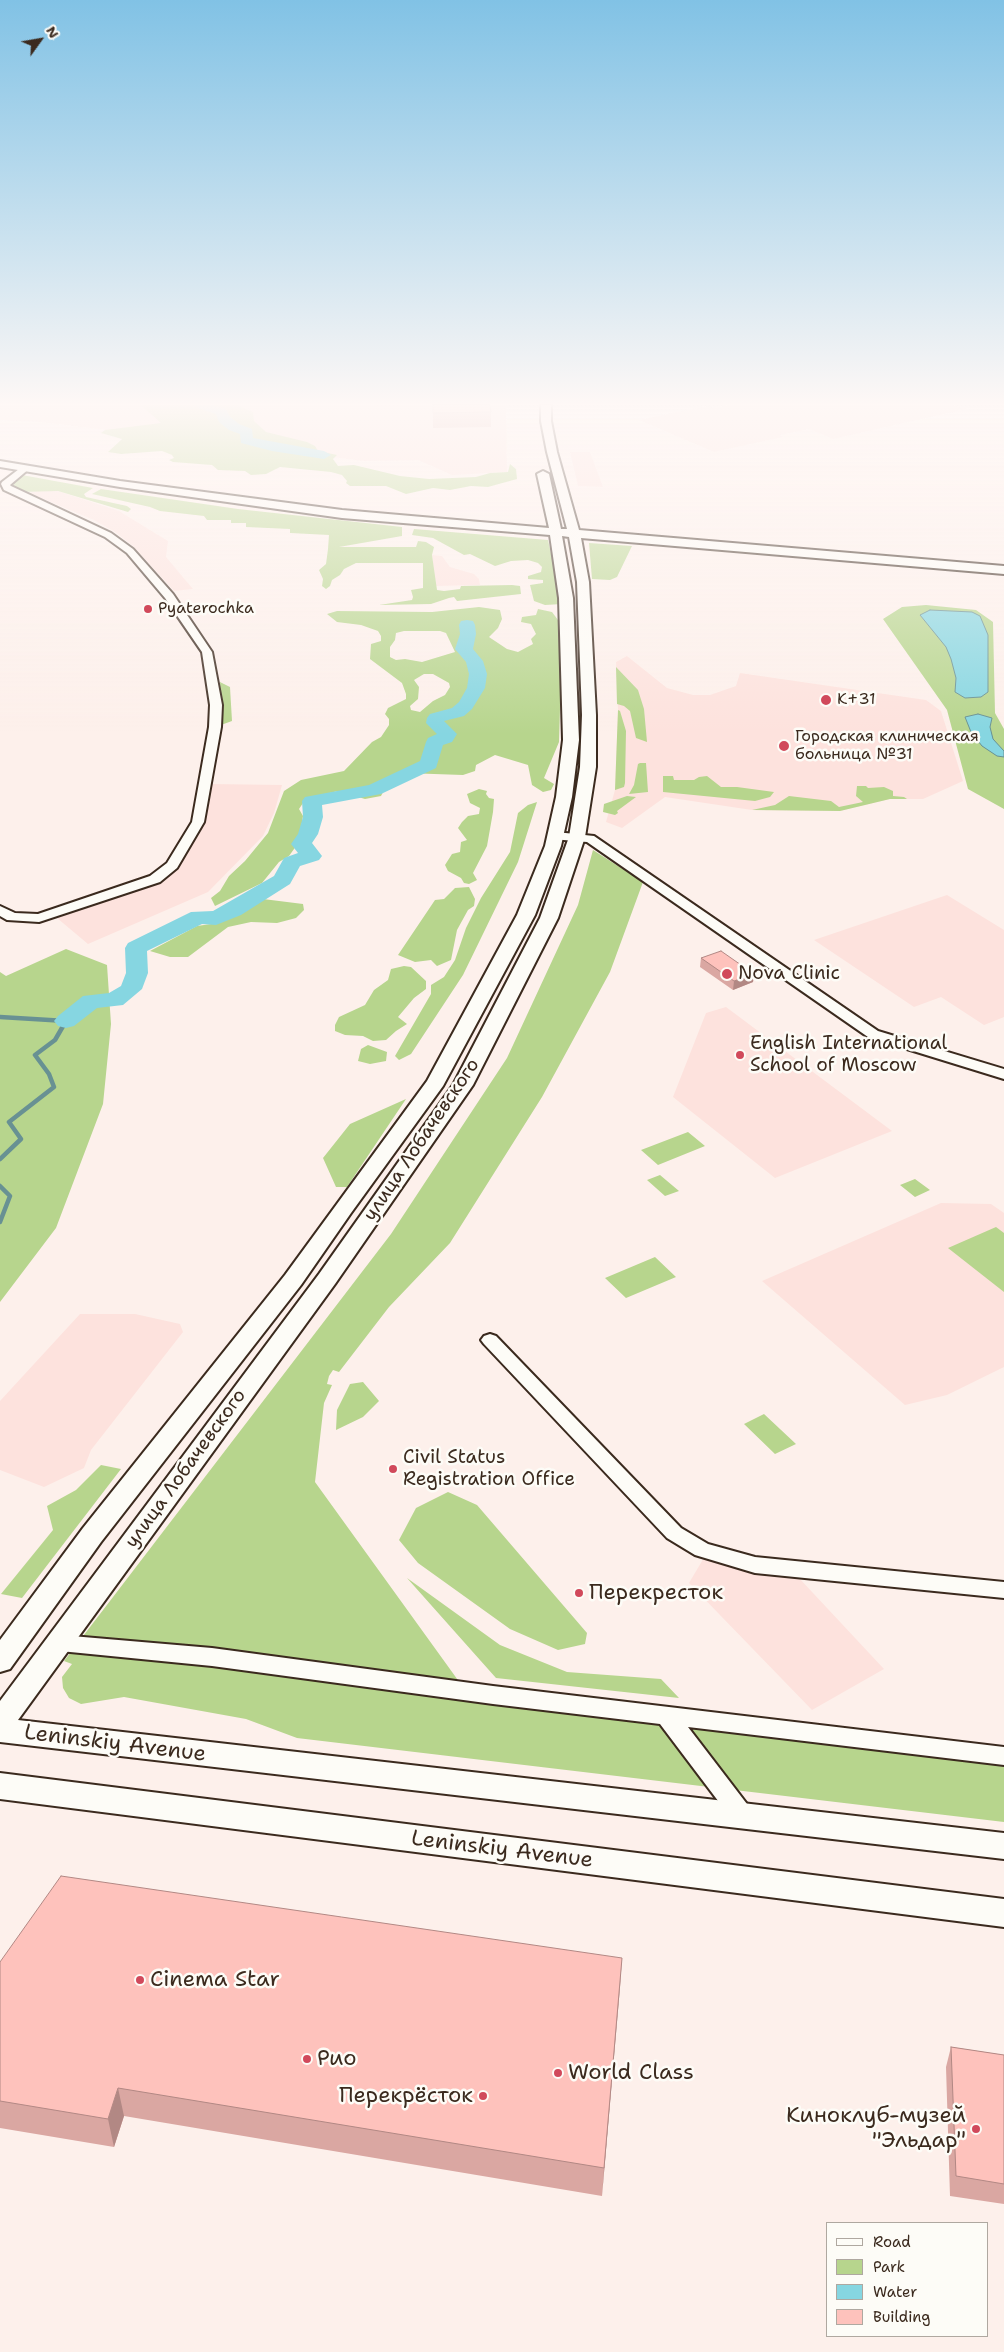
<!DOCTYPE html>
<html>
<head>
<meta charset="utf-8">
<style>
  body { margin:0 }
  #map { position:relative; width:1004px; height:2352px; overflow:hidden; background:#fdf0eb; font-family:"Shantell Sans",sans-serif }
  canvas { display:block }
  .legend { position:absolute; left:826px; top:2222px; width:162px; height:115px; box-sizing:border-box; background:#fdfcf7; border:1px solid #afa8a0; margin:0; padding:6px 9px; list-style:none; font-size:15px; color:#3b2a1e }
  .legend li { display:flex; align-items:center; gap:10px; height:25px }
  .legend b { width:25px; border:1px solid #afa8a0 }
  .north { position:absolute; left:15px; top:15px; width:50px; height:50px; -webkit-text-stroke:4px #fdfcf7; paint-order:stroke; rotate:58deg; font-size:14px; font-weight:700; line-height:20px; text-align:center; color:#3b2a1e }
  .north::after { content:''; display:block; margin:auto; width:18px; height:22px; background:#3b2a1e; clip-path:polygon(50% 0,100% 100%,50% 72%,0 100%) }
</style>
</head>
<body>
<div id="map">
<canvas width="1004" height="2352"></canvas>
<ul class="legend">
<li><b style="height:6px;background:#fdfcf7"></b>Road</li>
<li><b style="height:14px;background:#b7d58d"></b>Park</li>
<li><b style="height:14px;background:#86d6e1"></b>Water</li>
<li><b style="height:14px;background:#fec2bc"></b>Building</li>
</ul>
<div class="north">N</div>
</div>
<script>
const ctx = document.querySelector('canvas').getContext('2d');
ctx.lineJoin = 'round';
function fillPath(path, color) {
  ctx.fillStyle = color;
  ctx.fill(path, 'evenodd');
}
function toPath(rows) {
  const path = new Path2D();
  for (const r of rows) {
    path.moveTo(r[0], r[1]);
    for (let i = 2; i < r.length; i += 2) path.lineTo(r[i], r[i + 1]);
  }
  return path;
}
function stroke(path, color, width, dash) {
  ctx.strokeStyle = color;
  ctx.lineWidth = width;
  ctx.lineCap = dash ? 'butt' : 'round';
  ctx.setLineDash(dash || []);
  ctx.stroke(path);
}
function write(font, color, halo, rows, align = 'center') {
  ctx.font = font + ' "Shantell Sans",sans-serif';
  ctx.lineWidth = 5;
  ctx.setLineDash([]);
  ctx.textBaseline = 'middle';
  ctx.strokeStyle = halo;
  ctx.fillStyle = color;
  for (const [text, x, y, turn = 0] of rows) {
    ctx.save();
    ctx.translate(x, y);
    ctx.rotate((+turn || 0) * Math.PI / 180);
    ctx.textAlign = isNaN(turn) ? turn : align;
    if (halo) ctx.strokeText(text, 0, 0);
    ctx.fillText(text, 0, 0);
    ctx.restore();
  }
}
fillPath(toPath([
  [0,405,506,405,507,472,452,475,418,460,364,461,40,422,0,420],
  [729,405,953,405,966,409,833,439,809,429,780,435,783,437,714,452,639,420,707,406,712,408],
  [570,452,590,452,603,487,578,486],
  [40,490,58,491,119,511,168,541,166,557,193,589,174,591,133,546,115,532,94,520,29,493],
  [432,555,442,556,450,567,474,574,479,579,480,585,436,586],
  [627,656,667,688,693,695,710,695,736,686,740,673,926,700,941,711,963,781,923,799,890,799,840,811,752,810,665,797,622,828,606,822,615,790,618,710,616,662],
  [209,784,282,785,274,813,263,836,208,892,88,944,57,918,154,884,175,866,202,828],
  [947,895,1004,930,1004,1017,984,1025,941,997,914,1007,814,940],
  [726,1007,892,1131,775,1178,673,1097,706,1013],
  [941,1203,991,1204,1004,1213,1004,1367,947,1395,905,1405,762,1281],
  [80,1314,135,1314,180,1324,183,1332,91,1450,84,1468,44,1487,0,1470,0,1401],
  [705,1556,799,1578,884,1669,812,1710,689,1583]
]), '#fde2dd');
fillPath(toPath([
  [141,405,237,405,253,412,254,421,266,432,307,442,315,446,318,451,337,455,333,459,338,466,354,465,400,476,429,479,476,477,490,473,508,472,510,464,516,469,517,479,488,487,471,486,450,490,433,488,406,494,386,486,350,486,346,483,347,481,342,475,331,472,280,467,266,474,251,475,245,471,218,470,212,465,173,462,169,460,174,458,172,455,162,451,121,454,108,452,122,439,101,433,105,430,161,423],
  [22,475,93,488,84,494,86,497,127,506,131,509,128,512,58,491,20,492,13,485,16,479],
  [101,489,238,509,402,527,402,536,339,547,416,547,418,541,426,542,434,547,432,555,437,590,444,591,460,589,461,586,512,585,520,586,521,594,457,601,454,597,449,598,431,604,379,605,412,600,413,597,411,590,423,588,423,563,356,563,344,569,340,575,332,580,330,586,326,589,322,586,323,579,319,570,326,564,328,549,333,548,328,549,329,535,290,533,290,529,246,527,246,523,231,523,231,520,207,520,204,516,160,511,150,507,92,494],
  [414,529,548,540,562,604,545,605,534,601,530,585,543,583,543,580,528,579,528,576,541,572,542,567,538,563,528,560,511,561,495,566,470,554,464,555,433,538,412,535],
  [589,543,632,546,617,577,610,580,592,579],
  [926,605,976,610,993,622,995,713,1004,729,1004,809,968,789,947,710,883,619,902,607],
  [479,607,500,610,502,619,498,628,489,637,507,649,518,652,533,644,531,639,536,634,531,624,521,622,522,617,536,615,538,609,552,612,558,620,561,676,559,742,544,778,554,784,551,790,543,792,532,785,528,765,495,755,476,765,475,771,463,775,405,773,383,782,384,790,381,796,365,799,338,791,326,794,303,803,299,809,303,816,299,842,289,856,279,862,262,883,215,906,211,898,220,891,229,876,245,861,268,833,284,791,301,780,344,771,372,742,381,737,389,725,389,719,385,714,388,708,406,699,406,694,402,683,370,659,371,644,381,641,381,636,378,631,361,625,337,622,327,614,337,611,432,612],
  [404,631,440,631,446,633,455,652,422,662,405,659,396,660,390,657,390,647,395,640,396,633],
  [424,674,433,674,449,683,450,687,445,695,433,701,420,712,411,710,410,706,418,699,419,687,414,680],
  [616,667,638,690,644,709,647,742,636,738,630,711,624,706,617,704],
  [220,682,230,687,232,721,221,725],
  [618,710,620,711,626,731,625,783,624,787,615,790],
  [640,763,646,763,648,792,629,794,634,785,638,764],
  [663,776,673,776,674,780,694,780,699,777,707,776,721,787,737,787,774,792,770,797,755,801,663,792],
  [857,786,866,786,868,788,884,787,893,791,893,796,904,797,907,799,890,799,840,811,752,810,775,805,789,796,831,801,839,807,863,802,856,796],
  [479,789,487,791,486,794,489,798,494,799,493,812,487,846,473,873,477,880,469,884,464,883,461,878,448,871,445,865,452,854,460,852,461,842,467,840,458,828,462,822,468,816,479,814,480,808,470,803,467,794],
  [627,796,636,797,617,811,618,813,615,815,603,812,604,804],
  [537,802,518,862,463,975,411,1054,399,1060,395,1056,431,994,431,985,444,977,455,960,466,928,481,898,510,852,518,813,528,805],
  [593,850,643,882,610,972,542,1097,450,1243,389,1307,339,1372,333,1370,329,1376,327,1384,332,1385,324,1403,315,1482,460,1683,1004,1763,1004,1822,297,1738,246,1719,124,1697,81,1704,69,1698,63,1688,62,1677,72,1664,64,1661,391,1234,507,1058,578,905],
  [469,887,475,899,474,906,468,910,457,930,451,960,437,966,431,960,415,962,398,955,435,900,444,899,455,888],
  [263,899,303,904,304,910,296,918,277,923,251,922,228,927,188,957,170,957,150,951,197,926,218,923],
  [66,949,107,965,111,1024,103,1104,56,1228,0,1302,0,972,6,976],
  [404,966,411,967,426,981,426,989,414,998,398,1017,407,1024,396,1031,386,1040,373,1041,363,1036,345,1035,335,1031,335,1025,339,1017,365,1005,374,990,388,980,391,969],
  [368,1045,387,1052,386,1061,370,1064,358,1061,361,1049],
  [406,1099,347,1187,336,1187,323,1158,350,1124],
  [688,1132,705,1146,658,1165,641,1150],
  [660,1175,679,1191,665,1196,647,1180],
  [915,1179,930,1190,915,1197,900,1185],
  [996,1227,1004,1233,1004,1292,948,1248],
  [655,1257,676,1277,626,1298,605,1278],
  [363,1382,379,1401,363,1417,336,1430,337,1410,350,1384],
  [764,1414,796,1444,775,1454,744,1424],
  [101,1465,121,1469,22,1598,1,1594,53,1530,47,1506,76,1490],
  [448,1492,477,1505,587,1633,585,1644,558,1650,510,1629,418,1563,399,1540,416,1508],
  [407,1578,500,1645,567,1672,661,1679,679,1698,496,1678]
]), '#b7d58d');
const water = toPath([
  [930,610,972,612,980,616,988,635,988,692,981,697,965,698,955,692,956,678,951,659,946,647,920,615,930,610],
  [978,714,992,718,990,727,993,739,1004,751,1004,757,997,756,982,746,971,732,965,717,978,714]
]);
fillPath(water, '#86d6e1');
stroke(water, '#689193', 1);
stroke(toPath([
  [0,1017,66,1021,55,1040,35,1055,49,1074,54,1087,9,1122,21,1139,0,1159],
  [0,1186,10,1196,0,1222]
]), '#689193', 4.5);
fillPath(toPath([
  [196,405,213,405,226,409,230,417,239,424,252,429,253,438,324,451,331,455,324,459,272,451,241,443,240,434,229,430,219,422,216,414,198,408,196,405],
  [467,620,473,621,475,625,476,634,473,649,483,661,487,674,485,688,472,709,464,716,444,721,457,734,452,742,443,745,436,768,381,794,322,805,323,817,318,834,312,843,322,856,319,860,300,866,290,884,241,915,216,925,202,924,147,951,148,973,142,989,123,1005,97,1008,74,1026,66,1028,58,1026,54,1021,58,1016,83,996,109,993,121,986,126,973,125,948,128,943,191,912,213,911,274,876,284,858,298,853,291,844,298,834,303,817,302,801,305,797,369,785,420,761,426,742,428,738,437,734,426,723,427,718,430,714,452,708,459,702,467,688,469,674,466,662,455,649,460,634,459,625,461,621,467,620]
]), '#86d6e1');
const minor = toPath([
  [23,466,30,468,10,485,11,486,111,533,133,549,173,594,212,652,222,705,221,727,204,822,177,868,160,882,39,922,7,920,0,916,0,906,15,913,38,914,150,876,167,863,192,822,209,727,210,705,202,652,165,598,127,553,105,537,4,490,1,484,2,482,23,466],
  [556,832,594,836,878,1031,1004,1069,1004,1079,868,1037,587,842,552,839,550,836,556,832],
  [490,1334,496,1336,681,1528,708,1544,755,1557,1004,1582,1004,1598,755,1573,695,1555,667,1538,484,1344,481,1340,484,1336,490,1334],
  [60,1635,212,1648,493,1686,1004,1747,1004,1765,688,1727,750,1808,754,1815,750,1822,742,1825,734,1822,660,1724,493,1704,212,1666,60,1651,52,1649,49,1643,52,1637,60,1635]
]);
const major = toPath([
  [541,405,551,405,551,421,557,452,579,530,1004,566,1004,574,581,538,589,582,596,715,596,767,585,837,558,918,473,1085,335,1284,18,1720,1004,1833,1004,1859,0,1742,0,1701,319,1274,453,1085,540,918,569,837,580,767,582,715,577,582,569,537,562,536,573,598,579,740,572,797,561,846,535,915,443,1086,351,1213,301,1285,101,1542,10,1669,0,1672,0,1640,83,1528,285,1275,427,1081,517,915,545,846,556,797,563,740,559,598,550,535,342,518,120,487,0,467,0,461,120,481,342,510,549,528,537,474,543,471,549,474,561,529,567,529,547,452,541,421,541,405],
  [0,1773,1004,1899,1004,1927,0,1799,0,1773]
]);
stroke(minor, '#3b2a1e', 4);
stroke(major, '#3b2a1e', 4);
fillPath(minor, '#fdfcf7');
fillPath(major, '#fdfcf7');
fillPath(toPath([
  [374,405,427,405,374,406],
  [433,405,491,412,491,427,433,428],
  [701,958,754,974,753,982,733,990,700,967],
  [622,1958,602,2196,124,2116,114,2147,0,2128,0,1962],
  [951,2047,1004,2055,1004,2204,950,2196,946,2067]
]), '#daa7a2');
fillPath(toPath([
  [754,974,753,982,733,990,734,981],
  [622,1958,620,1987,602,2196,604,2168],
  [118,2088,124,2116,114,2147,108,2119]
]), '#b28884');
const building = toPath([
  [433,405,490,405,491,412,433,413,433,405],
  [721,951,754,974,734,981,701,958,721,951],
  [61,1876,622,1958,604,2168,118,2088,108,2119,0,2101,0,1962,61,1876],
  [951,2047,1004,2055,1004,2184,956,2176,951,2047]
]);
fillPath(building, '#fec2bc');
stroke(building, '#b28884', 1);
const sky = ctx.createLinearGradient(0, 0, 0, 734);
sky.addColorStop(0, '#81c2e5');
sky.addColorStop(0.55, '#fef8f6');
sky.addColorStop(1, '#fef8f600');
ctx.fillStyle = sky;
ctx.fillRect(0, 0, 1004, 734);
for (const [x, y, r, color] of [
  [148,609,5,"#d1495b"],
  [826,700,6,"#d1495b"],
  [784,746,6,"#d1495b"],
  [727,974,6,"#d1495b"],
  [740,1055,5,"#d1495b"],
  [393,1469,5,"#d1495b"],
  [579,1593,5,"#d1495b"],
  [140,1980,5,"#d1495b"],
  [307,2059,5,"#d1495b"],
  [558,2073,5,"#d1495b"],
  [483,2096,5,"#d1495b"],
  [976,2129,5,"#d1495b"]
]) {
  const dot = new Path2D();
  dot.arc(x, y, r, 0, 2 * Math.PI);
  ctx.fillStyle = color;
  ctx.fill(dot);
  stroke(dot, '#fdfcf7', 2);
}
write('16px', '#3b2a1e', '#fdfcf7', [
  ["Pyaterochka",158,609],
  ["К+31",837,700],
  ["Городская клиническая",795,737],
  ["больница №31",795,755]
], 'left');
write('19px', '#3b2a1e', '#fdfcf7', [
  ["Nova Clinic",738,974],
  ["English International",750,1044],
  ["School of Moscow",750,1066],
  ["Civil Status",403,1458],
  ["Registration Office",403,1480]
], 'left');
write('19px', '#3b2a1e', '#fdfcf7', [
  ["улица Лобачевского",422,1140,-56],
  ["улица Лобачевского",186,1469,-54]
]);
write('22px', '#3b2a1e', '#fdfcf7', [
  ["Перекресток",589,1593],
  ["Cinema Star",150,1980],
  ["Рио",317,2059],
  ["World Class",568,2073],
  ["Перекрёсток",473,2096,"right"],
  ["Киноклуб-музей",966,2116,"right"],
  ["\"Эльдар\"",966,2141,"right"]
], 'left');
write('22px', '#3b2a1e', '#fdfcf7', [
  ["Leninskiy Avenue",115,1744,7],
  ["Leninskiy Avenue",502,1850,7]
]);
</script>
</body>
</html>
